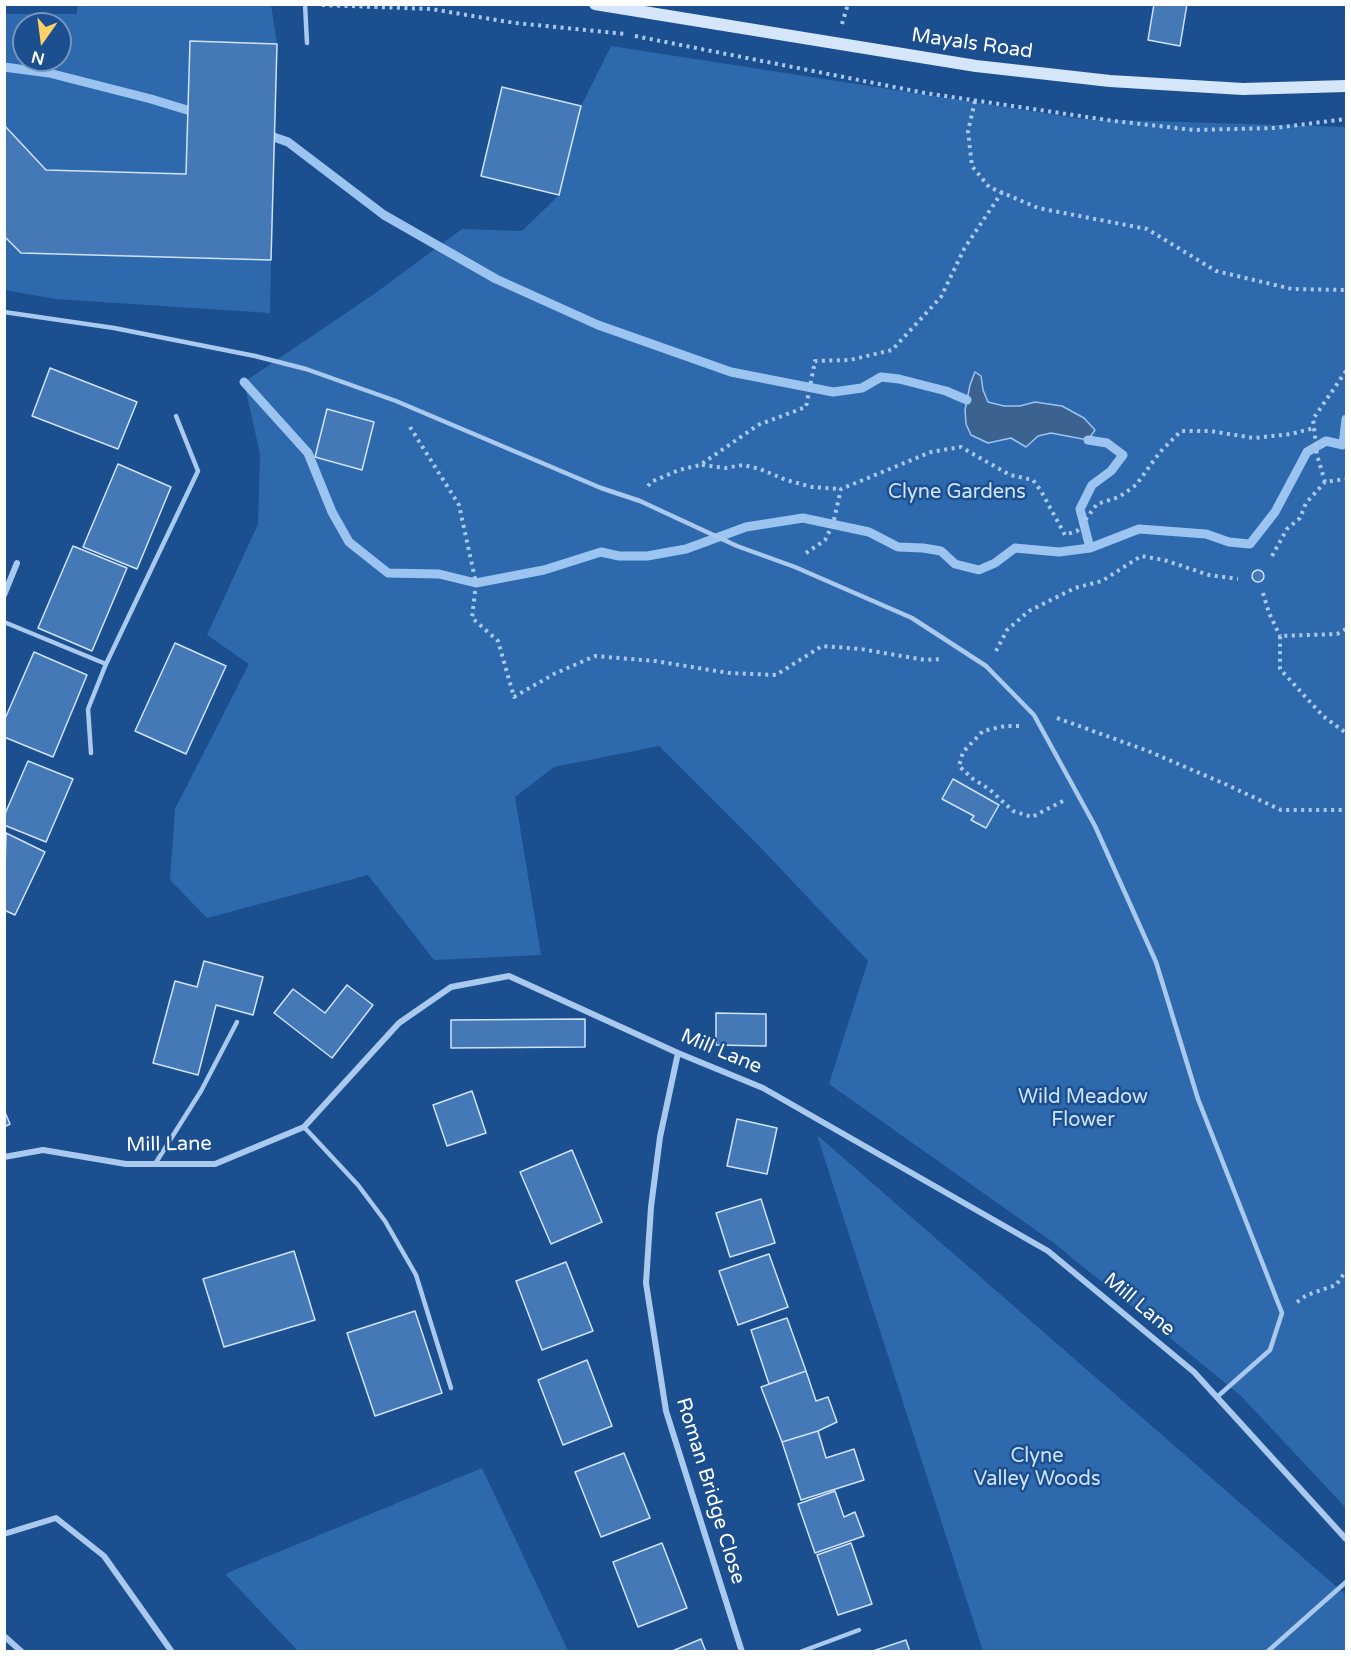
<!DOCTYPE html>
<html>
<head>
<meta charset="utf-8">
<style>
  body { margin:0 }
  #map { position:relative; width:1351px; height:1656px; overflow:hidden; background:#1b4f8f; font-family:"Varela Round",sans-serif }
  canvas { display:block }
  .frame { position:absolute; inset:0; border:6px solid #fff; pointer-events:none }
  .north { position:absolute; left:12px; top:12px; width:60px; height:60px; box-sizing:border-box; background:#1b4f8f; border:2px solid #7695bc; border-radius:50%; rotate:194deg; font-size:16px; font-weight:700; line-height:24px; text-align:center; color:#fff }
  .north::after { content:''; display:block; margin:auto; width:21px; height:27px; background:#ffd166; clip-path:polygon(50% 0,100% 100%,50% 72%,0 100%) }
</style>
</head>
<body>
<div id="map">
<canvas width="1351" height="1656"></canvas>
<div class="frame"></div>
<div class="north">N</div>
</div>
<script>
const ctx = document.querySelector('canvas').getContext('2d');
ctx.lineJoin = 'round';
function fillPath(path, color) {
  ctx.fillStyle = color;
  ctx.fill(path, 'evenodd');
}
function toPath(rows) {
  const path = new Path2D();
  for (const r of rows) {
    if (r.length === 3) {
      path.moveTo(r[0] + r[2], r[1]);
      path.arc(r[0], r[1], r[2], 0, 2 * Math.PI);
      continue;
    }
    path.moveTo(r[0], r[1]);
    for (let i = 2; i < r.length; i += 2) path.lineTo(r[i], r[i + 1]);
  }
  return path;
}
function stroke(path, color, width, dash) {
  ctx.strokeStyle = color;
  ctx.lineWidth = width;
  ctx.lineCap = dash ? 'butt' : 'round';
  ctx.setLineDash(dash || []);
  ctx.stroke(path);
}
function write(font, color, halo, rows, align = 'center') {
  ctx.font = font + ' "Varela Round",sans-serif';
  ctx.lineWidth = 5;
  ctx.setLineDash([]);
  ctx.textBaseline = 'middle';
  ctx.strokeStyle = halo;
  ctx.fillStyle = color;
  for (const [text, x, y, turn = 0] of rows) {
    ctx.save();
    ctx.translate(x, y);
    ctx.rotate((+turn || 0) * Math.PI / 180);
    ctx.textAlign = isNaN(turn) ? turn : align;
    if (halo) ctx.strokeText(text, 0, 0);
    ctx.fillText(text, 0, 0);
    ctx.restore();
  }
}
fillPath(toPath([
  [77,4,271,5,277,44,190,42,186,174,46,170,5,125,5,14,77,14],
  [24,24,60,24,60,60,24,60],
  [611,46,1083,119,1346,127,1346,1508,1241,1396,1054,1243,829,1084,868,961,760,847,659,746,554,767,515,797,541,955,434,960,368,875,207,918,170,880,175,809,249,664,207,635,258,524,260,454,244,382,374,294,462,229,522,231,559,195,581,106],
  [4,236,21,253,271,260,270,313,55,299,5,290],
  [817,1135,1346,1595,1346,1651,983,1651],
  [482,1468,568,1651,298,1651,225,1574]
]), '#2e69ad');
const water = toPath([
  [975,372,981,376,983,390,988,402,1004,406,1020,406,1035,402,1062,406,1084,418,1095,430,1088,440,1051,433,1038,436,1026,447,1011,438,988,443,971,435,966,424,965,410,970,385,975,372]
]);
fillPath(water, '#3c6290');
stroke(water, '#9cc4f0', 1.5);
stroke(toPath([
  [4,67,49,73,151,99,197,113],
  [265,134,288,142,384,215,496,279,598,325,731,372,833,392,862,388,881,377,899,379,946,391,967,400],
  [244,382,308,453,332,512,349,542,388,573,439,574,476,583,544,570,601,552,619,556,647,556,686,549,746,527,803,518,869,532,898,547,923,548,941,551,955,564,979,570,995,563,1015,548,1059,552,1090,548,1139,529,1206,534,1229,542,1250,544,1275,512,1307,452,1326,441,1343,445,1346,419],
  [1088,440,1107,443,1123,455,1111,471,1092,485,1080,509,1090,548]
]), '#9cc4f0', 9);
const building = toPath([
  [1154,4,1187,4,1180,46,1148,40,1154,4],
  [190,41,277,44,271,260,21,253,4,236,4,125,46,170,186,174,190,41],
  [502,87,581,106,559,195,481,176,502,87],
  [50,368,137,402,118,449,32,416,50,368],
  [327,409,374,422,362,470,315,457,327,409],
  [118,464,171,487,137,569,83,547,118,464],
  [73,546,127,568,92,651,38,628,73,546],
  [1258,576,6],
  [175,643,226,666,186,754,135,731,175,643],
  [34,652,87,675,53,757,4,737,4,721,34,652],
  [28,761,73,779,46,842,4,825,4,816,28,761],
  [953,779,999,805,986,828,971,820,974,816,942,799,953,779],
  [6,833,45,852,15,915,4,910,6,833],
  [204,961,263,977,253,1015,216,1005,198,1075,153,1063,175,981,197,987,204,961],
  [347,985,373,1005,332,1058,274,1013,293,989,325,1013,347,985],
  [716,1013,766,1014,766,1046,716,1045,716,1013],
  [585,1019,585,1047,451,1048,451,1020,585,1019],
  [472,1091,486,1133,447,1146,433,1105,472,1091],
  [4,1110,10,1124,4,1127,4,1110],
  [737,1119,777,1128,767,1174,727,1166,737,1119],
  [572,1150,602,1222,551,1244,520,1172,572,1150],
  [761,1199,775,1243,730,1257,716,1213,761,1199],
  [294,1251,315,1320,224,1347,203,1279,294,1251],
  [769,1254,788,1307,738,1325,719,1271,769,1254],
  [566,1262,593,1331,542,1350,516,1281,566,1262],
  [415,1311,442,1393,375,1416,347,1333,415,1311],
  [787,1318,806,1371,769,1384,751,1330,787,1318],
  [587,1360,612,1426,563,1445,538,1380,587,1360],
  [806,1371,816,1401,828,1397,837,1422,818,1431,782,1442,761,1387,806,1371],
  [818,1431,826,1458,854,1449,864,1480,801,1500,782,1442,818,1431],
  [624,1453,650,1518,601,1537,575,1472,624,1453],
  [835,1491,844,1517,855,1512,864,1536,815,1553,798,1504,835,1491],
  [662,1543,687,1608,638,1627,613,1562,662,1543],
  [851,1543,872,1604,838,1615,817,1555,851,1543],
  [701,1639,706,1652,670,1652,701,1639],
  [906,1640,910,1652,870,1652,906,1640]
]);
fillPath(building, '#4478b7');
stroke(building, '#cfe3fa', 1.5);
stroke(toPath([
  [322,5,431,9,515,23,625,34],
  [842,24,848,4],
  [635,36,925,93,1114,121,1194,130,1275,128,1346,119],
  [975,101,968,131,972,166,989,187,1038,208,1147,229,1216,271,1292,289,1346,290],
  [1346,371,1313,419,1317,455,1325,482,1346,479],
  [410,427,459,505,476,583,472,618,498,641,514,697,554,674,595,656,655,661,729,673,776,675,822,646,861,649,925,660,941,659],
  [702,465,725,468,743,465,760,469,786,480,812,487,841,489],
  [648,486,651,482,679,470,700,465,758,425,806,407,815,361,850,360,892,350,941,297,964,249,1002,192],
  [806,553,825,540,833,524,841,489,931,452,961,447,1010,475,1033,480,1041,491,1065,535,1077,531,1097,504,1119,497,1136,485,1160,452,1181,431,1210,431,1254,438,1291,434,1314,428],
  [1272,556,1287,529,1300,518,1306,503,1325,482],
  [1263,593,1269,613,1280,636],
  [1346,629,1337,634,1280,636,1280,669,1323,716,1346,733],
  [996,651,1007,630,1029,611,1075,588,1102,581,1141,556,1164,560,1209,575,1238,579],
  [1057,718,1148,751,1225,784,1281,810,1346,810],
  [1019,726,1005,726,983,731,963,752,959,766,973,779,989,789,1013,811,1032,817,1063,801],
  [1297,1302,1307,1295,1336,1285,1346,1271]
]), '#a9c9ee', 4, [3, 4.5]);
stroke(toPath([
  [305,4,307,43],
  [4,312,114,328,255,356,306,369,396,401,601,488,640,501,737,546,795,567,912,618,986,666,1034,715,1095,826,1156,962,1198,1099,1282,1313,1270,1350,1217,1397],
  [4,622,106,664],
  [91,753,88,709,106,664,198,471,176,416],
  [304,1127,358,1185,385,1221,416,1275,451,1388],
  [155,1164,201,1091,237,1022],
  [800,1652,859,1630],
  [1267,1652,1346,1582]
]), '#a9c9ee', 4.5);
stroke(toPath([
  [4,595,17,563],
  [678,1053,660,1137,651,1207,646,1283,666,1411,742,1652],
  [4,1157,43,1150,126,1164,215,1164,304,1127,399,1023,451,987,509,976,678,1053,763,1088,1048,1251,1194,1372,1346,1539],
  [4,1534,56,1518,104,1556,172,1652],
  [4,1636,22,1652]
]), '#a9c9ee', 6);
stroke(toPath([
  [595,4,976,66,1110,81,1243,89,1346,86]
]), '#d6e6fa', 12);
write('20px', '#fff', '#1b4f8f', [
  ["Mayals Road",972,44,8],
  ["Mill Lane",721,1052,23],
  ["Mill Lane",169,1145,-1],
  ["Mill Lane",1139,1305,40],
  ["Roman Bridge Close",710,1491,73]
]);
write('20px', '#cfe3fa', '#1b4f8f', [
  ["Clyne Gardens",957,493],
  ["Wild Meadow",1083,1098],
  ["Flower",1083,1121],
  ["Clyne",1037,1457],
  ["Valley Woods",1037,1480]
]);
</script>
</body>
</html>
